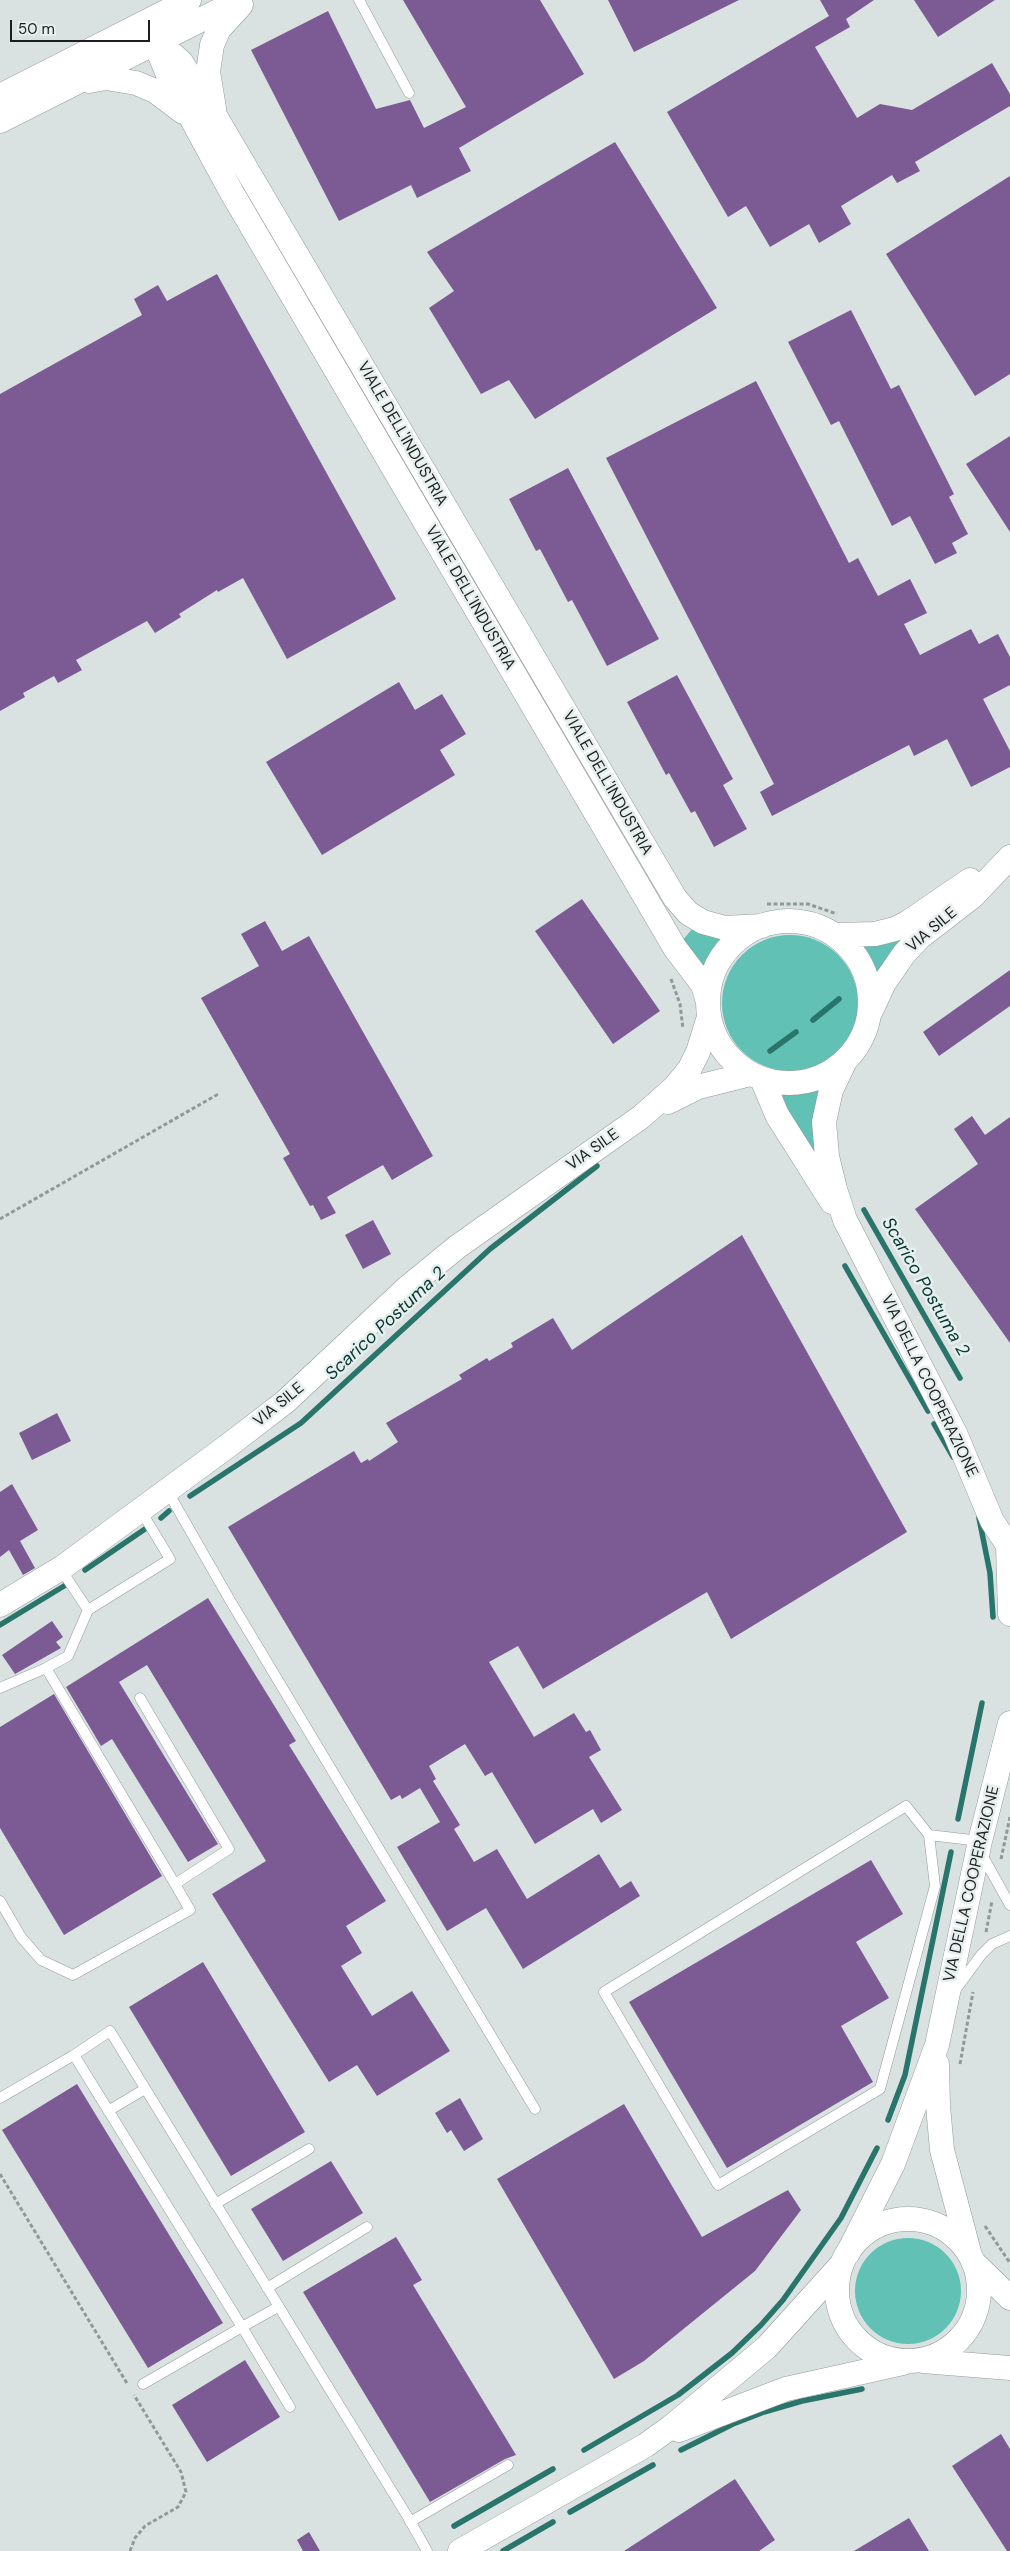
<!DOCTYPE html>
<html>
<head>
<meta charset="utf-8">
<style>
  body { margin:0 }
  #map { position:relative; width:1010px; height:2551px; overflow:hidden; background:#d9e2e0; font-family:"DM Sans",sans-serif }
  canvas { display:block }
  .scale { position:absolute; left:10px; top:20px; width:140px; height:22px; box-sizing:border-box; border:2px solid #1c1f1e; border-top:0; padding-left:6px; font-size:15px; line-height:18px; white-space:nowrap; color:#1c1f1e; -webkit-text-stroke:4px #e6efed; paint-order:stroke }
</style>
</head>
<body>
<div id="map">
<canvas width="1010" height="2551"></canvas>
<div class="scale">50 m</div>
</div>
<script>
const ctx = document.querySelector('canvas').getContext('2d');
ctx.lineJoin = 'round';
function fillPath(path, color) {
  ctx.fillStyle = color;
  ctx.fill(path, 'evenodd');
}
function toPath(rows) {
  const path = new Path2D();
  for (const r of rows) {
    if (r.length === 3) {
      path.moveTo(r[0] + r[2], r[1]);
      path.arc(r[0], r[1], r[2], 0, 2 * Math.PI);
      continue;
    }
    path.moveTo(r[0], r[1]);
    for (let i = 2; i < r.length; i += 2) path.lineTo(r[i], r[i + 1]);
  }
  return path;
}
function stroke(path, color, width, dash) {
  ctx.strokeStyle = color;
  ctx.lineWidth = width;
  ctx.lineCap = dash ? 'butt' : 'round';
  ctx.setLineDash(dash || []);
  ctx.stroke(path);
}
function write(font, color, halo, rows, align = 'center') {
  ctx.font = font + ' "DM Sans",sans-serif';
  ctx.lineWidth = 5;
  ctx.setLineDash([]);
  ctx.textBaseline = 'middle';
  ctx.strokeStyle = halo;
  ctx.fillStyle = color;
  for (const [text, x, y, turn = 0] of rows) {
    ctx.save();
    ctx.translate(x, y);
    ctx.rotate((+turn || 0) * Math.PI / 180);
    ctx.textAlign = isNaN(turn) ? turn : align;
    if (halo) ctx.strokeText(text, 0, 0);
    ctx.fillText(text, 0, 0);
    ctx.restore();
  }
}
fillPath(toPath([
  [913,926,878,976,859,941],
  [694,927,725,938,713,953,705,970,681,942],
  [790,1003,68],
  [825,1087,827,1178,776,1092,801,1094],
  [908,2291,53]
]), '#60c1b4');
stroke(toPath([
  [813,1020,839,999],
  [770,1051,796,1032],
  [864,1210,960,1378],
  [845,1266,928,1411],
  [934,1424,953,1457],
  [190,1496,301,1423,490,1249,597,1166],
  [161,1518,169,1511],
  [979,1518,990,1573,993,1617],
  [85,1570,145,1529],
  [0,1625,64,1586],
  [958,1819,982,1703],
  [888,2120,905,2075,951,1852],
  [584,2450,678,2395,732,2353,761,2325,783,2300,841,2218,877,2148],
  [681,2450,733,2424,764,2412,802,2401,862,2389],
  [570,2512,653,2465],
  [454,2526,553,2469],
  [503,2551,553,2522]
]), '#29746b', 5.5);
fillPath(toPath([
  [403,0,540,0,584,74,459,148,471,171,417,198,411,185,339,221,251,50,328,11,376,109,410,100,424,128,466,107],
  [608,0,739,0,634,52],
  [820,0,874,0,846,19,850,27,815,47,857,118,880,104,912,110,992,63,1010,94,1010,106,915,162,920,171,897,183,892,175,841,206,851,224,819,243,809,224,770,247,746,206,728,217,667,112,829,16],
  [914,0,995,0,938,37],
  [615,142,717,308,535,419,509,380,481,394,429,308,454,291,427,252],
  [1010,176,1010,374,975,396,886,254],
  [217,274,396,599,287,659,243,578,218,592,217,590,179,614,181,617,155,633,147,621,76,660,82,670,58,683,54,676,23,693,25,697,0,711,0,394,142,315,134,299,158,285,167,301],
  [851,310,891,389,899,385,954,494,949,497,968,534,952,543,957,553,935,564,910,516,892,526,839,421,831,425,788,342],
  [756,381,849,563,858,558,878,596,910,579,927,613,904,624,920,655,971,629,979,644,998,634,1010,657,1010,685,983,699,1010,751,1010,767,971,787,947,739,914,756,909,745,772,816,760,792,774,784,606,458],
  [1010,436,1010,532,966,464],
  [568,468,659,639,607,666,572,600,568,602,540,549,536,551,509,499],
  [677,675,733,779,723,785,747,829,714,847,695,811,691,813,669,773,666,775,627,702],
  [399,682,415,710,442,694,466,734,440,750,455,775,322,855,266,762],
  [582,899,660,1011,613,1044,535,931],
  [265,921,282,951,309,936,433,1156,392,1180,383,1165,327,1197,336,1213,321,1220,313,1205,310,1206,283,1158,290,1154,201,998,259,966,241,934],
  [1010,970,1010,1006,939,1056,923,1032],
  [972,1116,985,1135,1010,1117,1010,1343,915,1209,978,1164,954,1129],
  [373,1220,391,1254,363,1269,345,1235],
  [742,1235,907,1532,731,1639,707,1592,543,1689,518,1646,489,1662,534,1737,574,1713,586,1732,590,1730,601,1750,589,1757,622,1810,601,1823,593,1809,535,1844,492,1772,485,1776,465,1744,429,1766,436,1779,433,1781,460,1825,454,1829,474,1862,497,1849,527,1899,599,1854,620,1888,631,1881,640,1896,523,1969,486,1908,447,1931,397,1847,440,1822,420,1788,402,1799,400,1795,391,1800,228,1527,354,1451,361,1463,368,1459,369,1461,398,1442,386,1423,462,1379,459,1375,487,1358,489,1361,513,1347,511,1343,553,1318,572,1350],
  [57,1413,71,1441,32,1460,19,1433],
  [12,1484,38,1530,20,1541,35,1568,23,1575,9,1550,0,1557,0,1492],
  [208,1598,296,1741,289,1745,386,1901,346,1926,362,1953,341,1966,372,2016,412,1991,450,2051,377,2096,357,2065,329,2082,212,1894,266,1861,147,1665,119,1682,218,1844,188,1862,112,1739,101,1746,66,1687],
  [52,1621,63,1637,56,1642,61,1648,15,1674,2,1655],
  [54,1694,162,1876,64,1935,0,1828,0,1727],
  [871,1860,903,1914,856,1942,889,1998,841,2026,873,2082,727,2168,629,2002],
  [203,1962,305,2132,231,2176,129,2007],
  [77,2084,223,2323,148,2368,2,2130],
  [460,2098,483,2139,464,2151,451,2130,447,2133,435,2113],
  [624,2104,702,2237,788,2190,801,2210,755,2271,644,2361,614,2379,497,2179],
  [331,2161,363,2213,283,2261,251,2209],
  [396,2237,422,2280,413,2285,516,2455,505,2459,430,2502,303,2292],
  [245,2360,280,2417,207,2462,172,2405],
  [1001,2434,1010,2449,1010,2551,1007,2551,952,2466],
  [735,2479,775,2540,759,2551,624,2551],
  [909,2518,929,2551,854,2551],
  [309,2532,320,2551,303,2551,297,2540]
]), '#7c5b95');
const service = toPath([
  [359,0,409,93],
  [168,1492,231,1602,535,2109],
  [60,1568,88,1610],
  [46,1668,68,1656,88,1610,170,1559,141,1511],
  [0,1688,46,1668,175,1884,229,1849,140,1698],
  [929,1835,906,1806,604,1992,718,2185,880,2089,935,1886,929,1835,980,1841],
  [981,1853,1010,1905],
  [0,1901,21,1937,41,1960,73,1975,190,1910,175,1884],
  [956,1989,981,1955,992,1944,1010,1936],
  [0,2098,74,2055],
  [108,2111,145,2089],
  [215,2204,309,2149],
  [267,2288,367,2227],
  [278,2307,242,2327,74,2055,110,2031,409,2519,427,2551],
  [143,2384,242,2327,290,2407],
  [410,2522,508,2465]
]);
const tertiary = toPath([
  [148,21,157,41,159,53,169,77,232,193,675,948,703,985,708,1002],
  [157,41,181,62,217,119,675,898,688,913,703,922,725,928,762,926],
  [89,81,106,78,136,83,155,91,183,112],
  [0,96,189,0],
  [214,108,208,72,212,45,219,29,241,5],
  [0,121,240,0],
  [789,1002,81],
  [835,935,875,934,895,929,907,923,970,880],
  [871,1011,884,983,904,954,920,937,973,896,1010,857],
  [845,1061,831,1090,824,1122,827,1156,835,1189,845,1220,955,1433,992,1521,1008,1545,1010,1614],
  [762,1079,777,1115,832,1202],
  [668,1102,698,1087,750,1074],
  [0,1605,63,1567,229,1445,285,1402,407,1288,457,1247,641,1117,675,1087,689,1070,698,1052,709,1017],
  [937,2064,938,2106,942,2150,969,2252],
  [908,2290,71],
  [848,2253,893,2164,937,2045,980,1841,1010,1723],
  [973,2262,1010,2298],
  [923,2361,1010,2368],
  [679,2430,786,2389,903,2363],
  [460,2551,646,2445,671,2427,767,2347,842,2264]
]);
stroke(service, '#939b9a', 11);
stroke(tertiary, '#939b9a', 25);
stroke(toPath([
  [767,904,808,904,837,914],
  [671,979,680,1004,683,1029],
  [0,1219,220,1093],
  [1001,1859,1010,1817],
  [986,1932,992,1901],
  [960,2064,973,1992],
  [0,2174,128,2385],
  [985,2226,1010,2263],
  [130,2551,135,2538,145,2526,178,2507,186,2492,181,2472,134,2395]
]), '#929897', 3, [4, 2.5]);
stroke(service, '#fff', 10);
stroke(tertiary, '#fff', 24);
write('16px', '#1c1f1e', '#e6efed', [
  ["VIALE DELL'INDUSTRIA",402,434,60],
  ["VIALE DELL'INDUSTRIA",470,598,60],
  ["VIALE DELL'INDUSTRIA",607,783,60],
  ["VIA SILE",932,930,-40],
  ["VIA SILE",593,1150,-35],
  ["VIA DELLA COOPERAZIONE",929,1386,64],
  ["VIA SILE",279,1405,-39],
  ["VIA DELLA COOPERAZIONE",972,1884,-77]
]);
write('italic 18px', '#053731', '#e6efed', [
  ["Scarico Postuma 2",925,1287,60],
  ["Scarico Postuma 2",386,1324,-43]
]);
</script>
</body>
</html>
